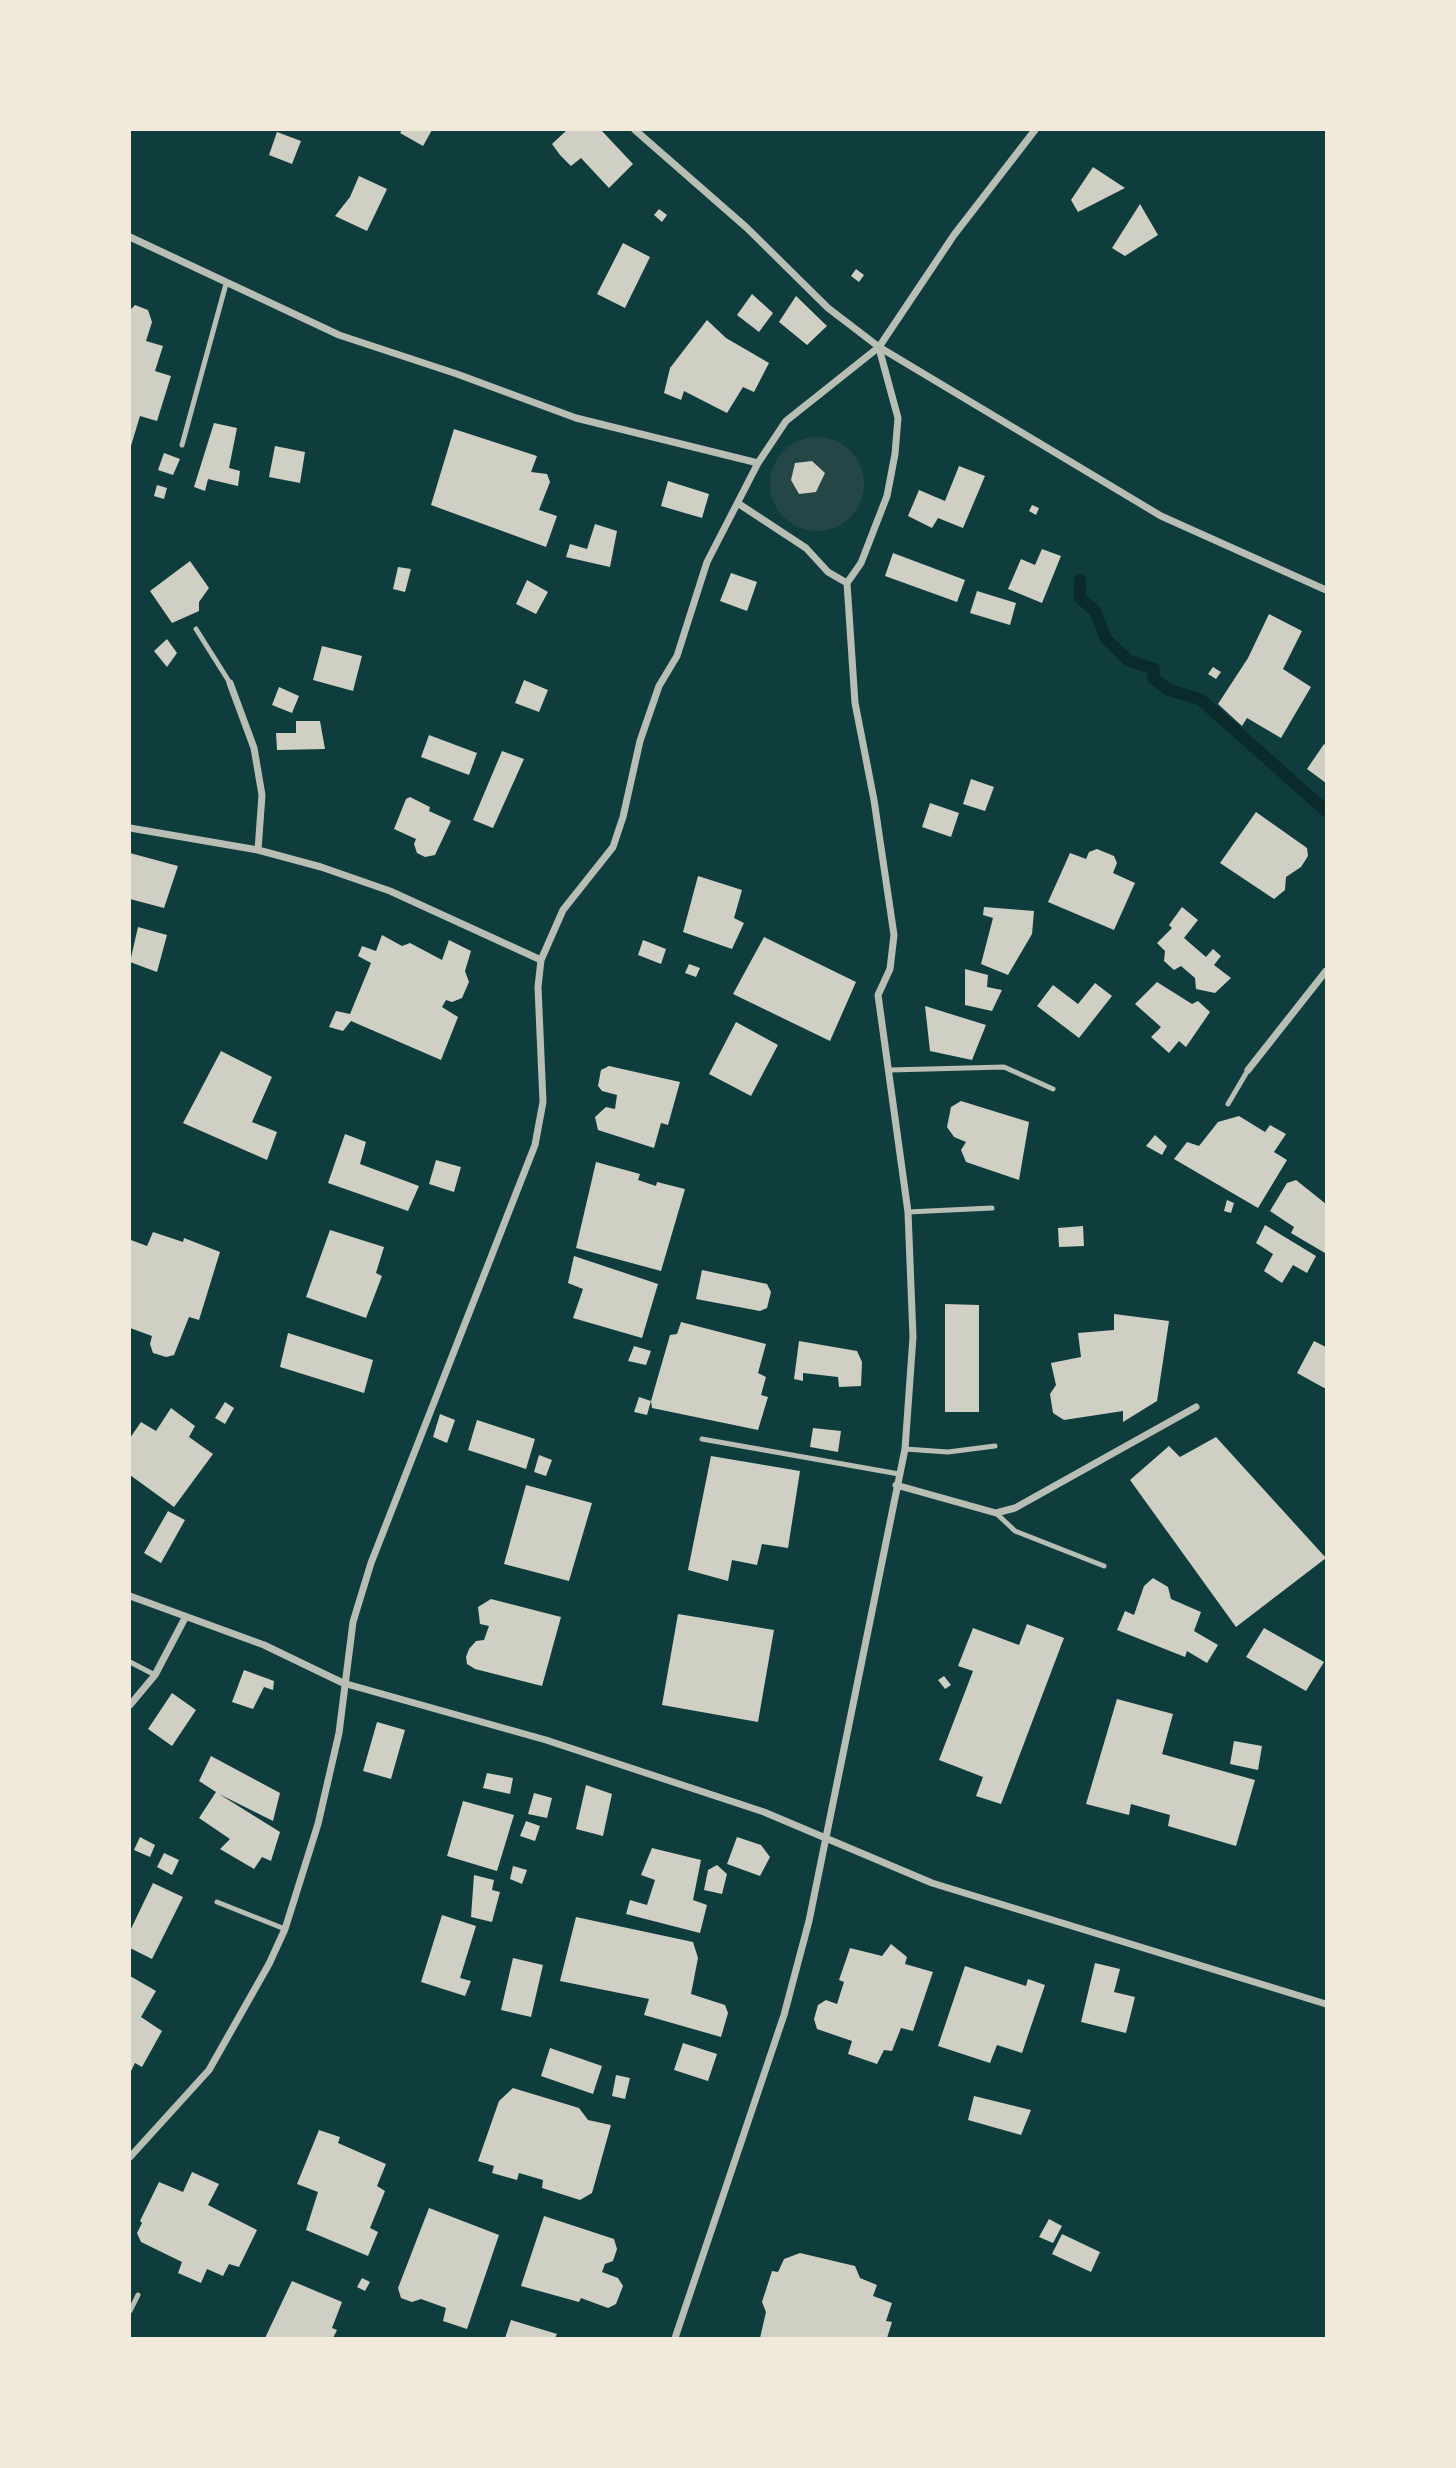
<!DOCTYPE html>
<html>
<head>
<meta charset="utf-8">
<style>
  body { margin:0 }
  #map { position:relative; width:1456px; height:2468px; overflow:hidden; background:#0f3d3e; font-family:Jost,sans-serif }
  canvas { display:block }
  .frame { position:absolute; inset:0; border:131px solid #f1e9da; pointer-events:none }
</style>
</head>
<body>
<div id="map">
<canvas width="1456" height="2468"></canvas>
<div class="frame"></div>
</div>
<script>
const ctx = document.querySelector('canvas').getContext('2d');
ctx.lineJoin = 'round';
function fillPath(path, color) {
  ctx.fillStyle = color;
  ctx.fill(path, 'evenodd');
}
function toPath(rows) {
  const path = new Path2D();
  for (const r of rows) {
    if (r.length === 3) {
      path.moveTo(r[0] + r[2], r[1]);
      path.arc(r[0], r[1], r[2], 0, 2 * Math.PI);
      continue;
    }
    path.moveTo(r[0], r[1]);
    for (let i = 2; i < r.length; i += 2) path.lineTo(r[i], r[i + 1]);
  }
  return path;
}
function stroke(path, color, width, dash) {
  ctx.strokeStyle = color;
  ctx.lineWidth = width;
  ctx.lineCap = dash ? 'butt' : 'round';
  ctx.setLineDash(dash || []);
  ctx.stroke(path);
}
fillPath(toPath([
  [817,484,47]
]), '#244646');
stroke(toPath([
  [1080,580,1080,598,1095,611,1106,639,1129,661,1154,669,1153,678,1169,690,1200,699,1326,811]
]), '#0a2a2b', 12);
fillPath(toPath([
  [402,130,432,130,423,146,400,133],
  [567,130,601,130,633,164,609,188,581,158,571,166,560,155,552,144],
  [277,132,301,141,292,164,269,155],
  [1093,167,1125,188,1078,212,1071,200],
  [359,176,387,189,367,231,335,216,350,197],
  [1140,204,1158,235,1125,256,1112,248],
  [659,209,667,215,662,222,654,215],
  [623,243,650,257,625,308,597,294],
  [856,269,864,275,859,282,851,276],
  [752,294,773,313,759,332,737,315],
  [796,296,827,326,807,345,779,322],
  [135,305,148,310,152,322,146,341,163,346,155,371,171,376,157,421,140,416,130,449,130,310],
  [707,320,726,338,769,363,754,392,743,387,727,413,684,391,681,400,664,393,670,368],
  [214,423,237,428,229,468,240,471,238,486,208,479,205,491,194,487],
  [454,429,537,456,531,472,547,474,550,482,539,510,557,516,546,547,431,505],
  [275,446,305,452,300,483,269,477],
  [164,453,180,459,173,475,158,470],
  [812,461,825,473,816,492,799,494,791,480,795,463],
  [959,466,985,476,963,528,938,518,932,528,908,516,919,490,945,501],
  [668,481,709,494,702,518,661,506],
  [157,485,167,488,164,499,154,496],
  [1032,505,1039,508,1036,515,1029,511],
  [595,524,617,531,610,567,566,557,570,544,587,549],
  [1042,549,1061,556,1042,603,1008,589,1021,559,1035,565],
  [893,553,965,580,957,602,885,576],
  [190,561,209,588,199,602,199,611,172,623,150,591],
  [398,567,411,569,405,592,393,589],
  [731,573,757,582,747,611,720,601],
  [527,580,548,592,536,614,516,604],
  [977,591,1016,603,1010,625,970,613],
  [1269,614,1302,631,1283,669,1311,687,1281,738,1247,718,1242,726,1218,704,1248,658],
  [167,639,177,653,167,667,154,651],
  [322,646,362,656,353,691,313,680],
  [1213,667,1221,672,1216,679,1208,674],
  [524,680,548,690,539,712,515,703],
  [279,687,299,696,292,713,272,705],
  [296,721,320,721,325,749,277,750,276,733,296,733],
  [429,735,477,753,469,775,421,757],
  [1324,744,1326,746,1326,783,1307,769],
  [502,751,524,759,493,828,473,820],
  [971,779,994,787,985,811,963,804],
  [410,797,430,807,429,811,451,821,435,855,425,857,417,853,414,844,416,839,394,829,406,799],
  [930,803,959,813,951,837,922,827],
  [1256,812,1307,848,1308,856,1301,867,1286,877,1285,890,1274,899,1220,863],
  [1097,849,1114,856,1117,863,1113,873,1135,883,1114,930,1048,902,1070,853,1086,859,1089,852],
  [130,853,178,866,164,908,130,899],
  [698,876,742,890,734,918,744,923,732,949,683,932],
  [984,907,1034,911,1032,934,1008,975,981,964,993,918,983,915],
  [1182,907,1198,920,1184,938,1206,957,1213,949,1221,956,1214,965,1231,978,1215,993,1196,989,1195,978,1181,966,1174,970,1164,961,1165,951,1157,943,1172,928,1169,925],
  [138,927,167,935,157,972,130,962],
  [382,935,402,946,410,943,442,960,449,940,471,951,465,971,469,982,462,998,452,1002,446,1000,442,1007,458,1017,441,1060,351,1021,343,1031,329,1027,336,1011,350,1014,371,963,358,956,362,946,376,951],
  [764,937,856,982,830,1041,733,994],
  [643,940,666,949,661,964,638,955],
  [689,964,700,968,696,977,685,973],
  [965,969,988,975,987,987,1002,990,992,1011,965,1005],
  [1157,982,1192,1004,1198,1001,1210,1012,1186,1047,1179,1041,1169,1053,1151,1037,1161,1027,1135,1004],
  [1095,983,1112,996,1079,1038,1037,1006,1053,985,1078,1004],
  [925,1006,986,1025,972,1060,930,1051],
  [736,1022,778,1045,751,1096,709,1074],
  [221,1051,272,1077,252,1122,277,1132,267,1160,183,1123],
  [609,1066,680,1082,668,1125,661,1123,654,1148,598,1130,595,1117,606,1107,615,1109,617,1095,602,1091,598,1086,601,1070],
  [961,1101,1029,1122,1019,1180,966,1162,961,1150,966,1142,954,1137,947,1127,951,1107],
  [1239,1116,1265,1132,1270,1125,1286,1134,1274,1152,1287,1160,1258,1208,1174,1159,1187,1142,1199,1146,1218,1122],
  [345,1134,366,1142,360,1164,419,1186,408,1211,328,1183],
  [1155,1135,1167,1146,1162,1155,1146,1146],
  [436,1160,461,1167,454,1192,429,1184],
  [596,1162,640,1174,638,1180,656,1186,657,1182,685,1189,661,1271,576,1248],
  [1296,1180,1326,1204,1325,1253,1291,1233,1294,1227,1270,1211,1287,1183],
  [1227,1200,1234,1203,1231,1213,1224,1211],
  [1265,1225,1316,1256,1307,1273,1293,1265,1282,1283,1264,1271,1273,1254,1256,1243],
  [1083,1226,1084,1246,1059,1247,1058,1228],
  [330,1230,384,1247,376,1273,382,1276,366,1318,306,1297],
  [153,1232,183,1242,184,1238,220,1252,199,1320,189,1317,174,1355,166,1357,153,1353,150,1344,152,1336,130,1328,130,1247,131,1240,147,1246],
  [574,1256,658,1284,642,1338,573,1318,583,1289,568,1283],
  [702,1270,767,1284,771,1292,767,1308,760,1311,696,1299],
  [945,1304,979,1305,979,1412,945,1412],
  [1114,1314,1169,1321,1157,1401,1123,1422,1123,1411,1064,1420,1053,1413,1050,1394,1056,1385,1051,1363,1081,1357,1078,1333,1114,1330],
  [681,1322,766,1344,758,1373,766,1377,761,1395,768,1397,758,1430,652,1408,651,1401,647,1415,634,1412,639,1397,651,1401,670,1335,677,1334],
  [288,1333,373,1360,364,1393,280,1367],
  [799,1341,857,1351,862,1362,861,1386,839,1387,838,1377,803,1373,803,1381,794,1379],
  [1314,1341,1326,1347,1326,1389,1297,1373],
  [634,1346,651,1351,646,1365,628,1361],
  [225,1402,234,1408,225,1424,215,1418],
  [171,1408,195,1426,189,1437,213,1454,174,1507,130,1475,130,1438,141,1422,156,1431],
  [440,1414,455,1420,447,1443,433,1437],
  [477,1420,535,1439,526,1469,468,1450],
  [813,1428,841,1431,838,1452,810,1447],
  [1216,1437,1326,1558,1236,1627,1130,1480,1169,1446,1180,1457],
  [539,1455,552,1460,546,1476,534,1472],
  [711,1456,800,1471,788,1548,762,1544,757,1565,732,1560,728,1581,688,1570],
  [526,1485,592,1503,569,1581,504,1564],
  [168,1511,185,1520,161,1563,144,1553],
  [1153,1578,1168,1587,1171,1599,1201,1612,1194,1631,1218,1645,1207,1663,1187,1651,1185,1657,1117,1630,1125,1611,1134,1615,1144,1586],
  [491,1599,561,1617,542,1686,475,1669,467,1664,466,1657,469,1649,476,1641,484,1640,489,1626,480,1624,478,1607],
  [678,1614,774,1630,758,1722,662,1705],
  [1027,1624,1064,1638,1001,1804,976,1796,983,1777,939,1760,973,1671,958,1666,973,1628,1019,1645],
  [1264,1628,1324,1662,1306,1691,1246,1657],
  [244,1670,274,1681,273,1690,264,1687,253,1709,232,1702],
  [944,1676,951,1685,945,1689,938,1680],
  [172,1693,196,1710,172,1746,148,1729],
  [1117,1699,1173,1714,1162,1754,1255,1780,1236,1846,1168,1826,1170,1815,1131,1804,1129,1815,1086,1804],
  [377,1722,405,1730,391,1779,363,1771],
  [1234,1741,1262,1746,1258,1770,1230,1764],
  [211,1756,280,1793,273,1821,219,1794,280,1832,271,1861,262,1857,254,1869,220,1849,230,1839,199,1818,216,1792,199,1781],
  [487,1773,513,1778,510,1794,483,1788],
  [586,1785,612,1794,603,1836,576,1829],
  [534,1793,552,1798,547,1818,528,1814],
  [463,1801,514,1815,497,1871,447,1856],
  [526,1821,540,1826,535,1841,520,1836],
  [140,1837,155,1845,150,1857,134,1850],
  [737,1837,761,1845,770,1857,760,1876,727,1864],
  [652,1848,701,1860,693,1900,707,1905,700,1933,626,1914,630,1900,647,1905,655,1880,641,1875],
  [164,1853,179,1860,172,1875,157,1867],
  [717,1865,727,1874,722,1894,704,1890,708,1870],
  [513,1866,527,1870,522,1884,510,1879],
  [474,1875,494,1880,492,1890,500,1892,492,1922,471,1917],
  [153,1883,183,1897,152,1959,130,1948,130,1931],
  [442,1915,476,1926,460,1978,471,1981,465,1996,421,1982],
  [576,1917,693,1942,698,1958,691,1994,725,2005,728,2013,721,2037,644,2015,649,1999,560,1981],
  [891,1944,907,1957,905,1964,933,1972,913,2031,901,2028,892,2051,884,2050,877,2064,848,2054,852,2041,817,2029,814,2019,818,2005,826,2000,837,2004,844,1982,839,1980,850,1948,882,1956],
  [513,1958,543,1965,531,2017,501,2010],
  [1095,1963,1120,1969,1114,1992,1135,1997,1126,2033,1081,2022],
  [965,1966,1026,1986,1028,1979,1045,1985,1022,2053,997,2045,990,2063,938,2046],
  [130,1976,156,1991,141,2017,162,2031,142,2067,135,2063,130,2073],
  [683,2043,717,2054,708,2081,674,2070],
  [550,2048,602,2066,593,2094,541,2076],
  [616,2075,630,2078,625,2099,612,2096],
  [513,2088,579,2108,588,2120,611,2125,592,2193,580,2200,542,2188,543,2180,519,2173,517,2180,492,2173,494,2166,478,2161,499,2101],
  [974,2096,1031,2110,1021,2135,968,2120],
  [319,2130,340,2137,338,2143,386,2164,377,2186,385,2191,370,2228,378,2232,368,2256,306,2230,318,2192,297,2184],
  [192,2172,219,2184,208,2205,257,2230,239,2267,229,2264,223,2276,207,2269,201,2283,178,2273,182,2262,141,2242,137,2233,142,2223,140,2221,159,2182,183,2192],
  [429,2208,499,2235,467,2329,443,2321,446,2308,421,2299,412,2302,401,2298,398,2288],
  [544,2216,614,2239,617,2249,613,2261,605,2264,602,2272,618,2278,623,2286,616,2304,608,2308,581,2298,579,2302,521,2286],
  [1049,2219,1062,2226,1053,2243,1039,2237],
  [1062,2234,1100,2252,1091,2272,1052,2254],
  [800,2253,855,2266,860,2278,877,2285,873,2296,892,2303,886,2321,892,2322,887,2338,760,2338,766,2312,762,2302,772,2271,778,2272,784,2259],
  [362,2278,370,2282,365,2291,357,2287],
  [292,2281,342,2302,332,2328,337,2330,333,2338,265,2338],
  [511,2320,557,2334,555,2338,505,2338]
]), '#cfcfc3');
stroke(toPath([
  [182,445,226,284],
  [196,629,230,683],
  [890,1070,1004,1067,1053,1089],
  [1228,1104,1248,1070],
  [908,1212,992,1208],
  [702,1439,899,1474],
  [905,1449,948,1452,995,1446],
  [996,1513,1015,1531,1104,1566],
  [130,1662,155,1675],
  [217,1902,285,1929],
  [130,2311,138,2295]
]), '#b8beb3', 5);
stroke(toPath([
  [635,130,747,228,828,308,879,347,1161,516,1326,590],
  [130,237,339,335,457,374,576,418,758,463],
  [847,583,861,563,887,496,895,454,898,418,879,348],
  [230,683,254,748,262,795,258,850],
  [130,828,258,850,321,867,390,891,541,960],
  [1248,1070,1326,971],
  [896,1485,996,1513,1015,1508,1196,1407],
  [130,1596,264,1645,343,1683,546,1740,764,1812,932,1883,1326,2004],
  [130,1705,155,1675,185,1618],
  [130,2157,209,2070,269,1964,285,1929,318,1824,339,1733,353,1622,371,1563,535,1145,543,1102,538,987,541,960,563,910,613,847,623,817,640,741,659,686,677,656,707,562,758,463,786,421,879,347,954,235,1035,130],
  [675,2338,784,2015,809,1921,905,1449,913,1337,908,1212,878,995,890,969,894,935,874,800,855,703,847,583,828,572,806,548,739,504]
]), '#b8beb3', 7);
</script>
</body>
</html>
